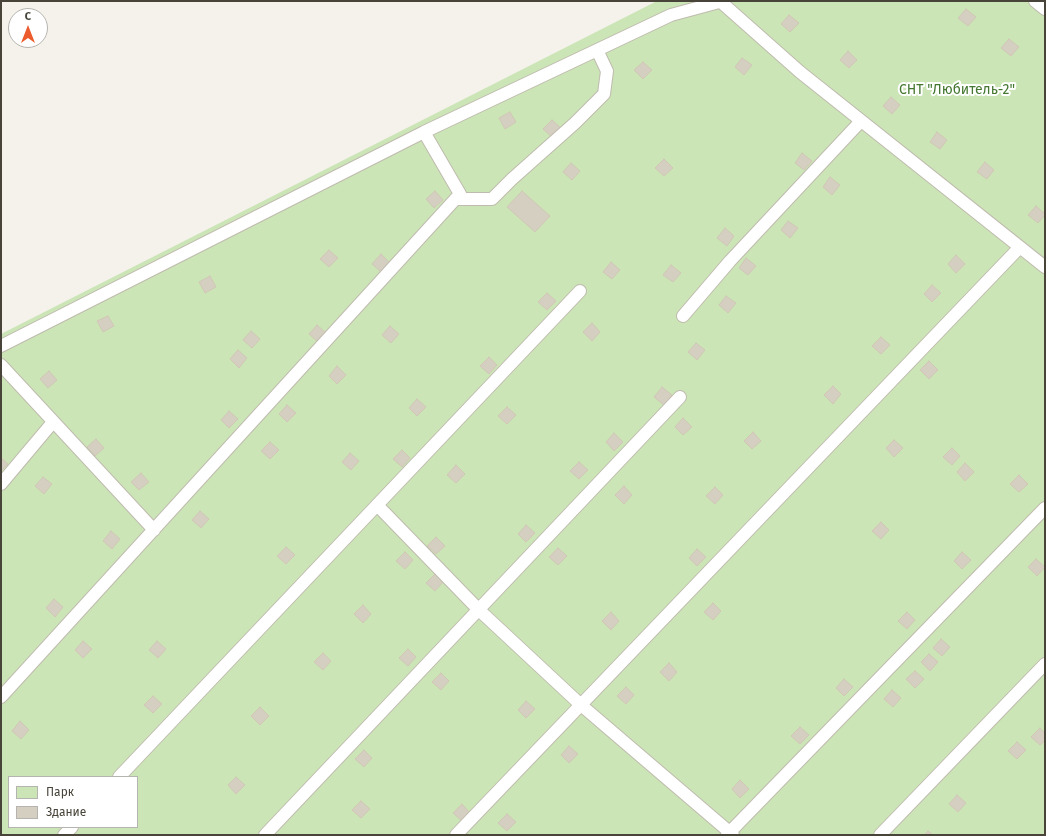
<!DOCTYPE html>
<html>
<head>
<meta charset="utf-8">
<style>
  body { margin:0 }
  #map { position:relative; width:1046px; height:836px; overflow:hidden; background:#f4f2eb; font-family:"Fira Sans",sans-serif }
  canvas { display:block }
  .frame { position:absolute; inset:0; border:2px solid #484439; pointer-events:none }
  .legend { position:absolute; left:8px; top:776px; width:130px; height:52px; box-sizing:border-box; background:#fff; border:1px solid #b6b4b0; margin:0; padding:5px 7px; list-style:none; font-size:12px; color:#484439 }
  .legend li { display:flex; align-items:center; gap:8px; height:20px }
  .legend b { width:20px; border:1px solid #b6b4b0 }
  .north { position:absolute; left:8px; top:8px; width:40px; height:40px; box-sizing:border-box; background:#fff; border:1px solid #b6b4b0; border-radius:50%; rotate:0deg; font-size:11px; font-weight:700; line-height:16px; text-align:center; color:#484439 }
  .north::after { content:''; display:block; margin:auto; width:14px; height:18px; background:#eb5b2b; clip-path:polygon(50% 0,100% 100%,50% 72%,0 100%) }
</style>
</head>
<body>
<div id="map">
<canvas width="1046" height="836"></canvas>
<div class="frame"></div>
<ul class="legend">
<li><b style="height:11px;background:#cce5b7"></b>Парк</li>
<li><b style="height:11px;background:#d5cfc1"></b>Здание</li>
</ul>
<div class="north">С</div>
</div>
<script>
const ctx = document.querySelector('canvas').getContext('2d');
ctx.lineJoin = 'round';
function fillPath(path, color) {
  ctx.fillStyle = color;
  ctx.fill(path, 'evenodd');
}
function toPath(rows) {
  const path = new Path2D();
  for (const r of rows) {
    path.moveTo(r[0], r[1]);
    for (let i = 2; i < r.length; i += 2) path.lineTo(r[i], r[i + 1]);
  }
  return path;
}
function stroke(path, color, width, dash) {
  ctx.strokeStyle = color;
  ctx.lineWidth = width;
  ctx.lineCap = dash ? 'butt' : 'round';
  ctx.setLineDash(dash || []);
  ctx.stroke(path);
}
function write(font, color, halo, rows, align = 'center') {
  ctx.font = font + ' "Fira Sans",sans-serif';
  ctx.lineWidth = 4;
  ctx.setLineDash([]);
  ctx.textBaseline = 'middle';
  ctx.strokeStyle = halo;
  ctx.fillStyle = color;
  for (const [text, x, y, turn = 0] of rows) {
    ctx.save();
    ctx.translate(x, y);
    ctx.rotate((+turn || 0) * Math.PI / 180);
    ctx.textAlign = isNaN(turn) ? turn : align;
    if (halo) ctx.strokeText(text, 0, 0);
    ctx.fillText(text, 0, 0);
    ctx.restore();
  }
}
fillPath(toPath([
  [657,1,1045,1,1045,835,1,835,1,334],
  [9,777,137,777,137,827,9,827]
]), '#cce5b7');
const building = toPath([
  [966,9,976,17,968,26,958,18,966,9],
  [789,15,799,23,790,32,781,24,789,15],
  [1009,39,1019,47,1011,56,1001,48,1009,39],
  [848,51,857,60,849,68,840,60,848,51],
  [742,58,752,65,744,75,735,67,742,58],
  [643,62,652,70,643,79,634,70,643,62],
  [891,97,900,105,892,114,883,106,891,97],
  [510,112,516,122,505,129,499,118,510,112],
  [552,120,561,128,552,137,543,129,552,120],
  [937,132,947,140,940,149,930,142,937,132],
  [802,153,812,161,804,170,795,163,802,153],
  [664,159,673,168,664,176,655,168,664,159],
  [985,162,994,170,987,179,977,172,985,162],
  [571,163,580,171,572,180,563,172,571,163],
  [830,177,840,185,832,195,823,187,830,177],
  [435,191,443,200,434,208,426,199,435,191],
  [522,191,550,216,535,232,507,207,522,191],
  [1036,206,1045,214,1045,215,1038,223,1028,215,1036,206],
  [788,221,798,228,790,238,781,230,788,221],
  [725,228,734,236,727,246,717,238,725,228],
  [329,250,338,258,329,267,320,259,329,250],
  [381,254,390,263,381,272,372,264,381,254],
  [956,255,965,264,956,273,948,264,956,255],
  [746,258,756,266,748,275,739,268,746,258],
  [611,262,620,270,612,279,603,272,611,262],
  [671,265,681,273,673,282,663,275,671,265],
  [210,276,216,287,205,293,199,282,210,276],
  [932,285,941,293,932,302,924,294,932,285],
  [547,293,556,301,547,310,538,302,547,293],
  [726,296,736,303,728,313,719,305,726,296],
  [108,316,114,326,103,332,97,321,108,316],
  [592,323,600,332,592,341,583,332,592,323],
  [317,325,326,333,318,342,309,334,317,325],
  [390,326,399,334,391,343,382,335,390,326],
  [251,331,260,339,252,348,243,340,251,331],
  [881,337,890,345,881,354,872,346,881,337],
  [696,343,705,350,697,360,688,352,696,343],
  [238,350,247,358,239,368,230,359,238,350],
  [489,357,497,365,489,374,480,366,489,357],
  [929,361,938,370,929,379,920,370,929,361],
  [337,366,346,375,337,384,329,376,337,366],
  [49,371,57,380,48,388,40,379,49,371],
  [833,386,841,394,833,404,824,395,833,386],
  [662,387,672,395,664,405,654,397,662,387],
  [417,399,426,407,417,416,409,408,417,399],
  [287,405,296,413,287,422,279,414,287,405],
  [507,407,516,415,507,424,498,416,507,407],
  [229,411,238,419,229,428,221,420,229,411],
  [683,418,692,427,683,435,675,427,683,418],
  [753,432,761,441,752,449,744,441,753,432],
  [614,433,623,442,614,451,606,442,614,433],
  [96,439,104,448,95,456,87,447,96,439],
  [894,440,903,448,894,457,886,448,894,440],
  [270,442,279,450,270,459,261,451,270,442],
  [952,448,960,456,952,465,943,457,952,448],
  [402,450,410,458,402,467,393,459,402,450],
  [350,453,359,461,351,470,342,462,350,453],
  [1,458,8,464,1,471,1,458],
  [579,462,588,470,579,479,570,471,579,462],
  [965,463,974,472,965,481,957,472,965,463],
  [456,465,465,474,456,483,447,475,456,465],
  [141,473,149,482,139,490,131,482,141,473],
  [1019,475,1028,484,1019,492,1010,484,1019,475],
  [43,477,52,484,44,494,35,486,43,477],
  [624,486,632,495,624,504,615,495,624,486],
  [715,487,723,495,715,504,706,496,715,487],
  [200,511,209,519,201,528,192,520,200,511],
  [881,522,889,530,881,539,872,531,881,522],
  [526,525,535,533,526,542,518,534,526,525],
  [111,531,120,539,112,549,103,541,111,531],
  [436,537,445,546,436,554,427,546,436,537],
  [286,547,295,555,286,564,277,556,286,547],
  [558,548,567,556,558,565,549,557,558,548],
  [697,549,706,557,697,566,689,558,697,549],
  [405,552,413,560,405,569,396,561,405,552],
  [962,552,971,560,962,569,954,561,962,552],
  [1036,559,1045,567,1037,576,1028,567,1036,559],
  [435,574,443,582,435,591,426,583,435,574],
  [54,599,63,607,55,617,46,608,54,599],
  [713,603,721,611,713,620,704,612,713,603],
  [363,605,371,614,363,623,354,614,363,605],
  [611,612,619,621,611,630,602,621,611,612],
  [907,612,915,620,907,629,898,621,907,612],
  [941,639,950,647,942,656,933,648,941,639],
  [83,641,92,649,83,658,75,650,83,641],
  [157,641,166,649,158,658,149,650,157,641],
  [408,649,416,657,408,666,399,658,408,649],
  [323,653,331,661,323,670,314,662,323,653],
  [929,654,938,662,930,671,921,662,929,654],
  [669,663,677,672,669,681,660,672,669,663],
  [915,671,924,679,915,688,906,679,915,671],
  [441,673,449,681,441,690,432,682,441,673],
  [844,679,853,687,844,696,836,688,844,679],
  [626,687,634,695,626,704,617,696,626,687],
  [892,690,901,698,893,707,884,699,892,690],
  [153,696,162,704,153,713,144,705,153,696],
  [526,701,535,709,526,718,518,710,526,701],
  [260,707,269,716,260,725,251,716,260,707],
  [20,721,29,730,21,739,12,731,20,721],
  [800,727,809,735,800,744,791,736,800,727],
  [1040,728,1045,733,1045,741,1040,745,1031,737,1040,728],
  [1017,742,1026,750,1017,759,1008,751,1017,742],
  [569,746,578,754,569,763,561,755,569,746],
  [364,750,372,758,364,767,355,759,364,750],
  [236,777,245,785,236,794,228,785,236,777],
  [740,780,749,789,740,798,732,789,740,780],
  [957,795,966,803,958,812,949,804,957,795],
  [361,801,370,809,361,818,352,810,361,801],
  [462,804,470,813,462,821,453,813,462,804],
  [507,814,516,822,507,831,498,823,507,814],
  [928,831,933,835,924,835,928,831]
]);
fillPath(building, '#d5cfc1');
stroke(building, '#d0c8b5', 1);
const service = toPath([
  [1035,1,1045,9],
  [721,2,800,72,1045,267],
  [456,199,492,199,512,179,575,123,604,94,607,71,597,50],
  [683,316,730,261,861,121],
  [1,346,424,132,671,15,723,1],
  [1,365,154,530],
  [1,484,53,422],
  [377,505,479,610,581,705,733,835],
  [1,697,460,194,424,132],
  [119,777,580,291],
  [64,835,72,827],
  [265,835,680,397],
  [456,835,1020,247],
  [727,835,1045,508],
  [880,835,1045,664]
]);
stroke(service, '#bfbbae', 14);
stroke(service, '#fff', 12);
write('14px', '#447730', '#fff', [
  ["СНТ \"Любитель-2\"",957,90]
]);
</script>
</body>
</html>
